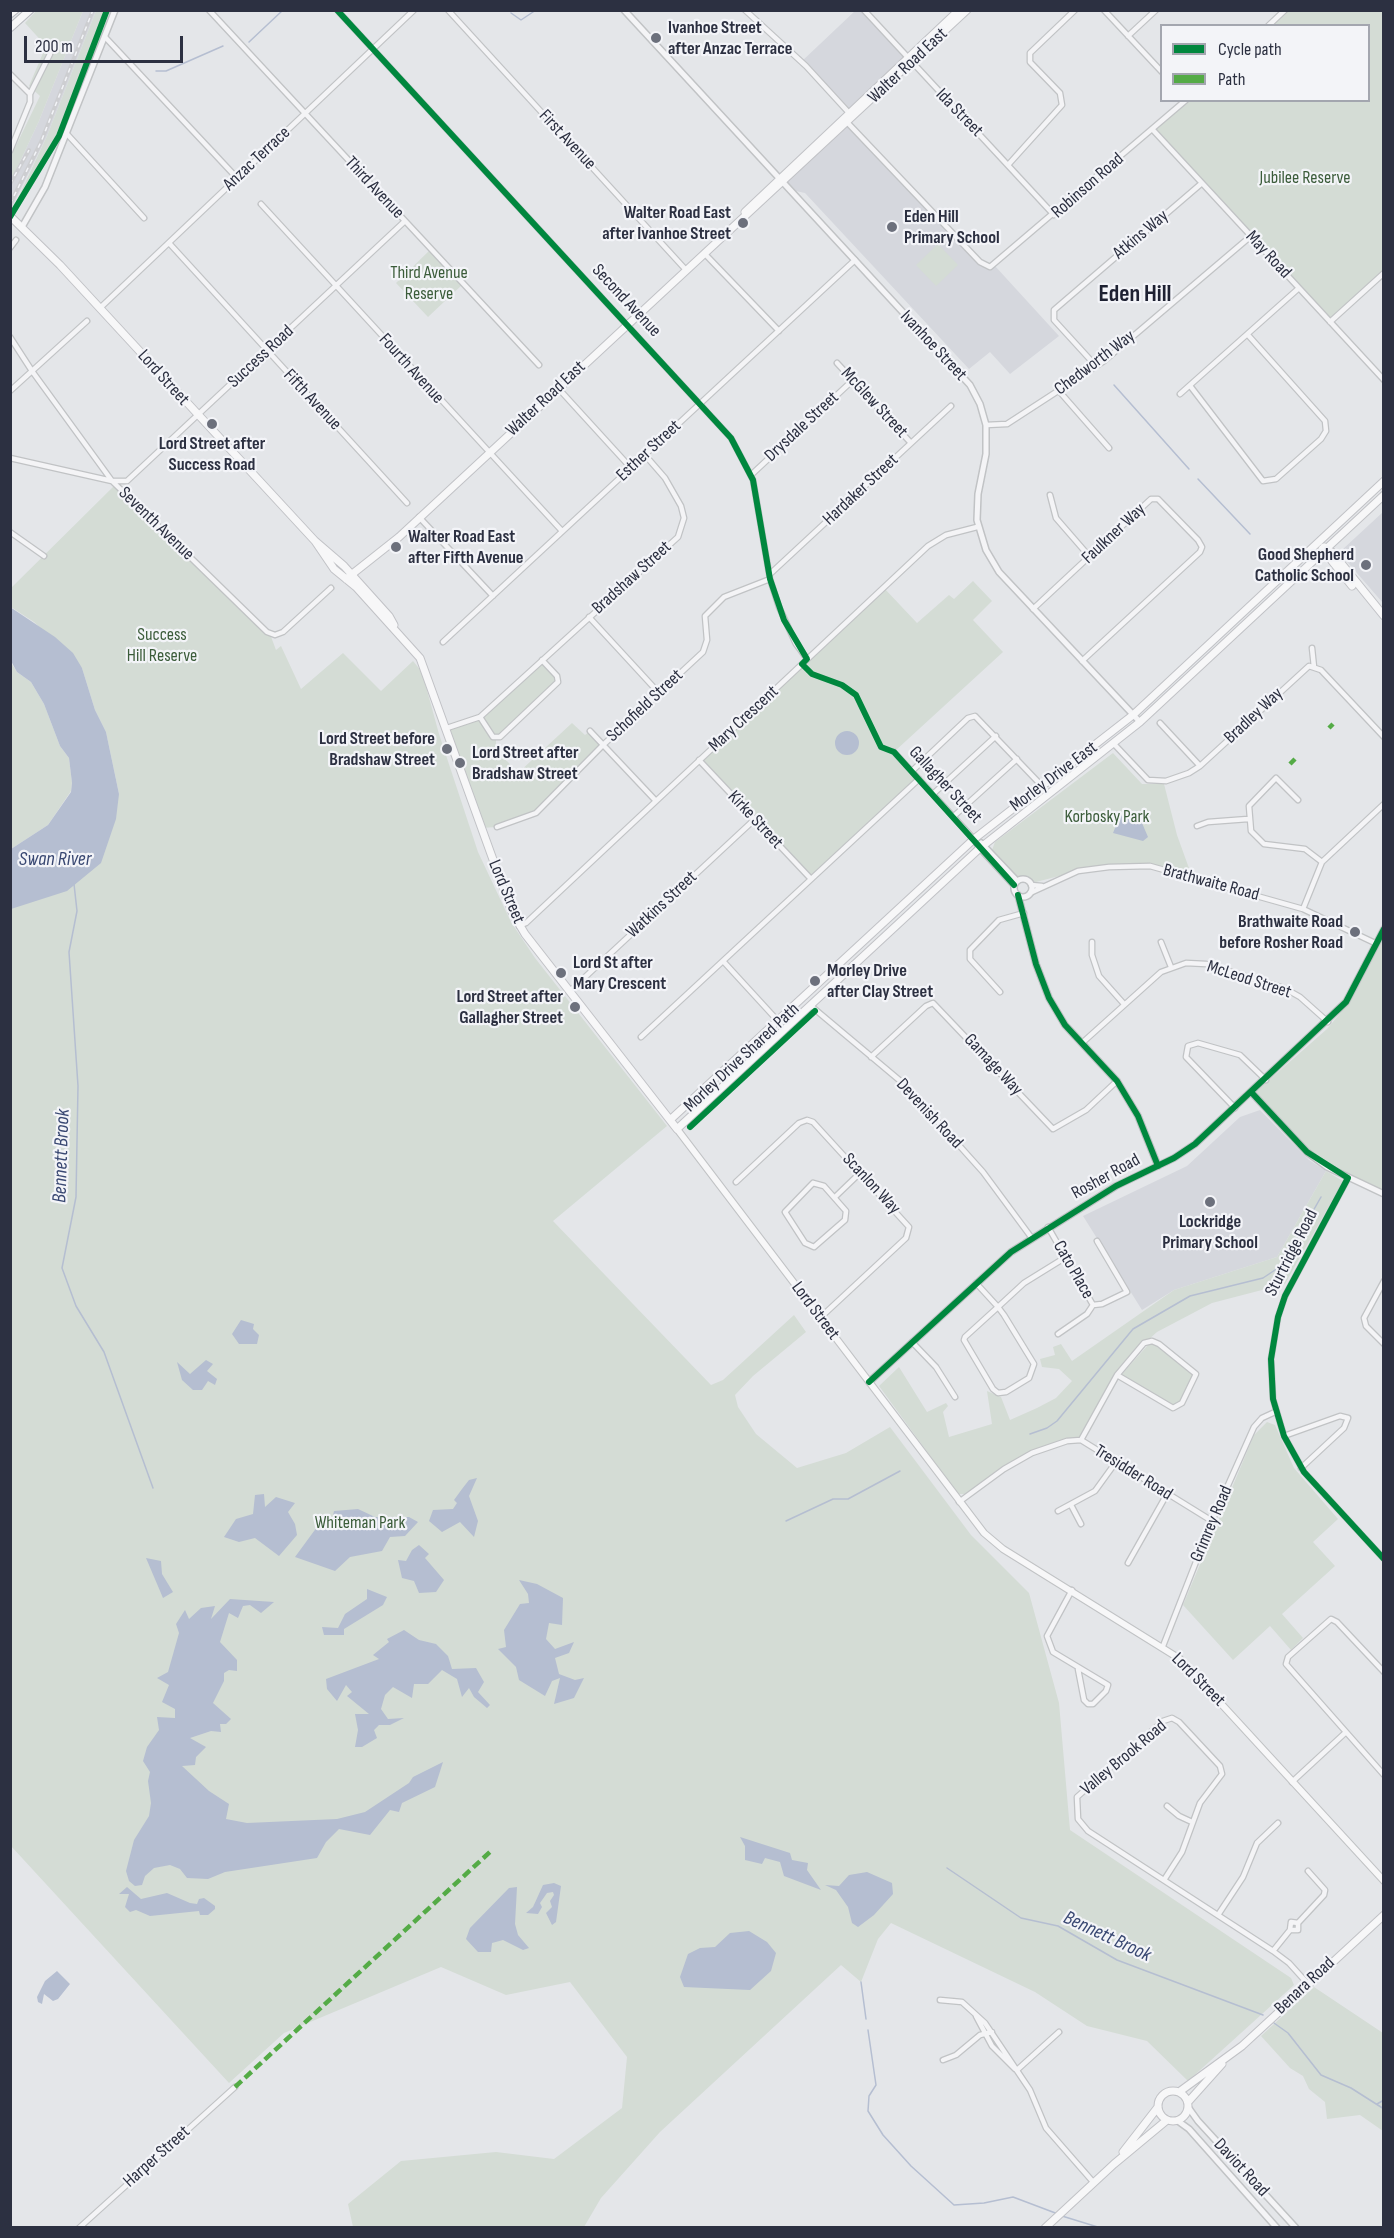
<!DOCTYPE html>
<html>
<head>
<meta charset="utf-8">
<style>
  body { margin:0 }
  #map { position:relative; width:1394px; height:2238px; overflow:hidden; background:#e4e6e9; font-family:"Sofia Sans Condensed",sans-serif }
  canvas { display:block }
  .frame { position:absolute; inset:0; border:12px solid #2c3041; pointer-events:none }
  .legend { position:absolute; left:1160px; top:24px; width:210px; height:78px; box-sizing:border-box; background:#f3f4f8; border:2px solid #a3a6af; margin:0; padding:8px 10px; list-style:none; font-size:18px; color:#2c3041 }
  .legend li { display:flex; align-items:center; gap:12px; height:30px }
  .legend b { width:30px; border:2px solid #a3a6af }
  .scale { position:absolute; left:24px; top:36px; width:159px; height:27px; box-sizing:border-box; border:3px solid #2c3041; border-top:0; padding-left:8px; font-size:18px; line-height:21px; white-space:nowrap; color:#2c3041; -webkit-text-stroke:4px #f3f4f8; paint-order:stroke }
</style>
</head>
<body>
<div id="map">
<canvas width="1394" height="2238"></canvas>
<div class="frame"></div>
<ul class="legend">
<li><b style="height:8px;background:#00873e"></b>Cycle path</li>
<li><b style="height:8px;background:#54ab46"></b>Path</li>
</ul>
<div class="scale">200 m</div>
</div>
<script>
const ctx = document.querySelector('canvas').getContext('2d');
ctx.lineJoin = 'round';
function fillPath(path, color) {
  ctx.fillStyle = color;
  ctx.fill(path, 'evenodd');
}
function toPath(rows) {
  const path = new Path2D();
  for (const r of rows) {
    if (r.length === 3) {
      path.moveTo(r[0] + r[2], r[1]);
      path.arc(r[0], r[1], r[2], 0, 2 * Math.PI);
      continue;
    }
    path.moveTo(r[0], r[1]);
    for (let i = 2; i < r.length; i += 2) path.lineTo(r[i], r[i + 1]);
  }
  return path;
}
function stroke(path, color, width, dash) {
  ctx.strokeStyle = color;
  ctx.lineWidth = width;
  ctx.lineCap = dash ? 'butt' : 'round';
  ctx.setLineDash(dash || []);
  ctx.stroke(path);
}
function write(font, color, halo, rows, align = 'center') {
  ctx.font = font + ' "Sofia Sans Condensed",sans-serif';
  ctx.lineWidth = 4.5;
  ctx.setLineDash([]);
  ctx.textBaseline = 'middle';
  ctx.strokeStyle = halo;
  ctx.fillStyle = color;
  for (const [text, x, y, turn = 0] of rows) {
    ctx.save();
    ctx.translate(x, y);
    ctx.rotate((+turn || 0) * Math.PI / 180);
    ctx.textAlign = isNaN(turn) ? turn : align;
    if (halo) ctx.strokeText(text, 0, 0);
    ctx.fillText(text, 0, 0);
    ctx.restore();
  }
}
fillPath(toPath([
  [856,10,864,11,907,58,849,113,801,62],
  [83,11,96,11,47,136,11,209,11,181,39,121],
  [847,123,980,262,995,266,1059,336,1010,374,990,352,969,369,805,193,791,190,783,182],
  [1383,512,1383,603,1343,557,1343,549],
  [1260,1110,1309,1160,1326,1171,1277,1257,1174,1290,1142,1310,1083,1216,1187,1166,1240,1117]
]), '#d5d7dd');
fillPath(toPath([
  [36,11,83,11,39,121,11,181,11,156,40,96,29,86,46,46,25,23],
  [96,11,104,11,56,136,11,213,47,136],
  [1285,11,1383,11,1383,273,1330,322,1153,130,1186,101,1368,100,1368,26,1268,25],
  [938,244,958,265,936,286,916,265],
  [431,249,463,284,428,317,396,283],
  [116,484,270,634,276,650,281,646,301,689,343,653,381,691,413,661,422,672,439,734,478,852,511,922,535,958,667,1126,553,1221,711,1385,723,1380,794,1315,806,1332,753,1376,735,1395,738,1407,756,1434,797,1468,846,1453,890,1427,971,1535,1029,1593,1059,1703,1070,1830,1291,1978,1294,1985,1188,2081,1147,2041,1087,2026,1035,1992,891,1923,878,1939,861,1982,841,1965,660,2132,601,2198,584,2227,353,2227,348,2204,401,2161,496,2152,554,2159,622,2108,627,2057,570,1982,506,1995,441,1967,284,2033,229,2083,11,1846,11,908,119,794,106,732,95,710,82,668,34,622,11,607,11,588],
  [973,581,992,601,973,620,1003,652,895,751,919,779,811,879,699,760,884,588,917,623,949,595,954,599],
  [542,660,559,679,496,739,496,749,518,773,572,723,585,735,590,731,603,745,536,813,497,827,481,828,447,728,480,717],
  [10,661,17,672,31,682,44,704,60,746,69,758,72,783,71,791,48,825,11,849],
  [1113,753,1142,784,1164,784,1177,835,1190,871,1150,864,1098,866,1036,882,1016,878,992,850,995,842],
  [1383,936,1383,1195,1321,1163,1252,1095,1327,1029,1348,1004],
  [1326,1171,1343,1181,1285,1284,1212,1303,1157,1332,1127,1359,1115,1374,1079,1439,1033,1450,1002,1467,966,1494,958,1494,879,1386,899,1367,927,1412,946,1403,948,1406,943,1412,949,1437,992,1424,987,1391,1001,1397,1010,1420,1037,1408,1056,1398,1072,1381,1059,1369,1042,1367,1040,1359,1055,1355,1053,1347,1061,1344,1072,1361,1174,1290,1277,1257],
  [1156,1344,1185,1365,1194,1377,1183,1401,1176,1405,1165,1402,1121,1375,1148,1345],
  [1267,1422,1275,1425,1294,1468,1338,1519,1313,1542,1335,1566,1282,1614,1303,1638,1291,1650,1270,1626,1233,1660,1183,1605,1254,1435],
  [1314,1987,1383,2033,1383,2131,1360,2115,1327,2119,1325,2102,1309,2089,1303,2076,1290,2068,1261,2036]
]), '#d4dcd5');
fillPath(toPath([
  [10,607,55,637,73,653,82,668,95,710,106,732,119,794,116,819,101,863,67,891,11,909,11,849,48,825,71,792,72,783,69,758,60,746,44,704,31,682,17,672,11,661],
  [847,743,12],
  [1130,813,1137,815,1142,823,1148,837,1143,841,1113,833,1120,816],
  [241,1320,254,1324,253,1329,259,1335,257,1344,239,1344,232,1334],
  [206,1360,213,1364,207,1371,217,1379,215,1385,208,1381,202,1390,193,1390,182,1380,177,1362,190,1374],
  [477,1478,469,1496,478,1521,474,1537,460,1522,442,1532,429,1521,433,1510,453,1509,457,1503,454,1500,462,1489,469,1480],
  [264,1494,265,1507,276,1497,295,1503,288,1512,295,1524,297,1535,279,1556,255,1538,239,1542,224,1537,236,1519,253,1514,255,1495],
  [358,1509,375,1517,409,1517,418,1522,405,1536,390,1537,382,1551,350,1557,335,1571,295,1557,317,1527,331,1524,334,1511],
  [419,1545,429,1554,425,1558,444,1580,436,1592,419,1593,414,1581,402,1578,398,1560,406,1561,412,1550],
  [146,1558,161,1561,162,1574,173,1592,163,1598],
  [519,1580,537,1584,563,1598,562,1625,549,1623,546,1639,555,1649,574,1642,569,1653,555,1658,559,1674,575,1680,584,1678,574,1698,554,1704,560,1678,552,1681,545,1696,519,1680,516,1667,498,1649,506,1647,504,1630,520,1604,529,1603,528,1594],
  [367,1589,387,1597,383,1605,344,1629,344,1635,324,1635,322,1627,338,1628,345,1614,367,1599],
  [230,1599,274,1602,261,1613,250,1605,243,1606,238,1618,229,1613,220,1642,237,1660,237,1671,229,1670,224,1673,224,1681,213,1703,231,1719,226,1724,220,1724,221,1732,211,1731,190,1738,206,1747,196,1757,195,1765,182,1766,209,1791,229,1804,226,1819,247,1823,337,1819,365,1812,409,1783,413,1777,443,1762,435,1787,402,1803,399,1812,390,1810,370,1835,339,1829,326,1842,317,1858,225,1872,208,1879,187,1878,180,1869,170,1865,154,1868,145,1876,142,1885,135,1886,129,1881,126,1871,134,1840,149,1816,151,1803,148,1781,150,1772,143,1761,147,1747,159,1730,157,1717,175,1718,175,1709,162,1702,169,1685,157,1678,168,1672,179,1633,176,1624,185,1610,189,1619,201,1608,215,1606,211,1619],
  [404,1630,419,1640,436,1644,448,1656,452,1669,476,1668,484,1682,478,1692,490,1705,487,1708,474,1697,469,1688,462,1697,457,1679,442,1670,428,1684,414,1684,412,1698,393,1687,385,1695,381,1709,388,1719,404,1718,390,1725,379,1725,374,1730,377,1738,362,1747,355,1747,358,1730,355,1714,369,1714,347,1696,352,1692,346,1685,337,1701,327,1689,326,1679,379,1659,373,1655,389,1642,387,1639],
  [740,1837,790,1853,792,1860,808,1863,807,1870,821,1890,784,1876,780,1862,765,1858,762,1864,745,1860,745,1846],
  [867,1872,892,1883,893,1894,874,1915,858,1927,852,1923,848,1907,836,1890,825,1885,839,1886,849,1875],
  [554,1883,561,1886,556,1922,552,1925,546,1913,552,1907,550,1901,554,1895,553,1892,547,1893,540,1903,542,1907,538,1914,526,1913,533,1907,543,1885],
  [127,1887,141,1899,167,1893,190,1903,197,1904,199,1899,204,1898,215,1906,215,1909,208,1915,200,1915,199,1911,150,1916,136,1910,130,1912,125,1907,129,1894,119,1894],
  [517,1887,515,1924,518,1935,529,1948,523,1950,503,1940,492,1943,491,1952,478,1952,466,1939,470,1928,509,1888],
  [749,1931,767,1942,776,1953,771,1971,750,1990,684,1987,680,1977,688,1954,700,1948,715,1947,730,1933],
  [57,1971,70,1984,58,1999,53,2001,44,1994,42,2004,38,2002,37,1997,45,1981]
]), '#b5bed1');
stroke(toPath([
  [511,13,521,20,536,10],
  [249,42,283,10],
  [156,71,166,71,223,46],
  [1114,385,1189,469],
  [1198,479,1250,534],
  [74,884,77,911,69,952,78,1086,76,1197,62,1268,76,1306,104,1352,153,1488],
  [1030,1434,1047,1428,1057,1421,1133,1329,1190,1296,1263,1278,1275,1270,1284,1262,1321,1197],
  [786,1521,833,1499,848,1499,900,1471],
  [947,1868,1021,1918,1058,1926,1117,1960,1263,2015],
  [861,1982,866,2019],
  [1274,2023,1288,2033,1321,2075,1351,2088,1384,2109],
  [868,2030,876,2085,869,2096,868,2111,883,2135,911,2166,954,2205,984,2203,1013,2197,1058,2214],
  [1377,2104,1384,2100],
  [1062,2216,1101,2228]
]), '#b5bed1', 1.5);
const minor = toPath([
  [209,10,539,365],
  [337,10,731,438,753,480,770,579,779,607,796,644,807,659],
  [448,10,686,270],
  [745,10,806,66,850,114],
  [864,10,1054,215],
  [1104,10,1162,72],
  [1268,26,1285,10],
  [1128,36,1156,10],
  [105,37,237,178],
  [10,74,30,94],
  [845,120,980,262,990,267,1186,100],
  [1153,130,1384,380],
  [67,134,144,218],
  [10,151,30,102,30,94,50,54],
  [1008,165,1062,105,1060,93,1030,62,1030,53,1075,10],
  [261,204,562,531],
  [169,243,407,503],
  [10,248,16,240],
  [704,253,779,331],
  [100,308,414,10],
  [1330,322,1384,273],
  [10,337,32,371,112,481,267,632,275,635,283,632,331,588],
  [837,363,911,443],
  [1096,366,1054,320,1054,310,1202,183],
  [1191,387,1263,481,1276,479,1321,439,1326,431,1325,421,1248,335],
  [558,388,631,468],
  [10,391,87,321],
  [1059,391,1109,448],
  [1180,394,1299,288],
  [986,425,1007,424,1104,361,1251,236],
  [10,458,112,481,127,481,405,221],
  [751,475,853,380],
  [1050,495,1056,518,1089,556],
  [419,517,493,596],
  [10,532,44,556],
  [770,574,951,406],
  [1033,609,1151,499,1158,499,1198,540,1202,547,1200,552,1082,661],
  [589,617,659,693],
  [443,642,855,260],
  [1312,648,1314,667],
  [480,717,493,737,500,737,558,682,557,676,542,660],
  [1160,723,1200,766],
  [447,728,480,717,678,537,684,518,681,506,665,478,645,455],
  [590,731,656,801],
  [1114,744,1148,780,1166,781,1189,773,1200,766,1309,666,1321,670,1384,737],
  [894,752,974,839],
  [699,760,811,879],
  [912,771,968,718,975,716,1042,786],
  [933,794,996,736],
  [1298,800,1276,778,1249,806,1251,831,1264,844,1305,849,1322,862],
  [954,816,1017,759],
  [1197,826,1208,822,1248,819],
  [497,827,536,813,603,745,703,652,707,640,705,616,724,597,770,579],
  [1031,885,1042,886],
  [1030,893,1078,871,1109,867,1150,866,1303,909,1375,943],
  [1303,909,1322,862,1384,804],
  [519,926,526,923,928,546,946,535,977,527],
  [1092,942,1092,955,1099,976,1124,1004],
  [1161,942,1171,967],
  [723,961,778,1021],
  [570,991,755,819],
  [1000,992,970,959,970,950,999,920,1024,913],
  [811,1006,904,1084,983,1172,1031,1237],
  [641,1037,919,779],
  [1082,1043,1161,972,1186,963,1206,964,1284,988,1300,997,1328,1022],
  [871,1057,926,1006,933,1003,1053,1129,1086,1110,1117,1081],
  [1235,1108,1186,1057,1188,1046,1198,1043,1240,1055,1266,1080],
  [1348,1178,1285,1296,1278,1317,1271,1359,1273,1399,1284,1436,1304,1472,1384,1559],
  [736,1182,799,1123,807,1120,813,1122,909,1227,906,1238,821,1317],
  [813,1183,824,1186,846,1211,845,1220,814,1247,805,1243,785,1212,813,1183],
  [835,1197,860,1173],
  [1048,1227,1093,1305],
  [1384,1281,1364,1318,1366,1326,1384,1344],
  [976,1283,998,1307,1004,1315,1034,1364,1029,1378,1006,1392,998,1393,993,1389,964,1340,965,1337,998,1307,1024,1283,1066,1257],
  [1093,1305,1102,1304,1127,1292,1097,1241],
  [1058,1334,1087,1314,1093,1305],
  [912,1342,936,1367,955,1397],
  [1284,1436,1340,1416,1348,1418,1344,1428,1301,1468],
  [1081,1440,1117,1375,1144,1343,1152,1341,1159,1344,1196,1374,1182,1403,1173,1408,1117,1375],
  [959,1502,1004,1469,1032,1453,1067,1441,1081,1440,1212,1521],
  [1071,1505,1081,1524],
  [1058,1511,1095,1491,1116,1462],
  [1128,1563,1167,1494],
  [1072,1590,1047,1636,1053,1652,1108,1685,1106,1691,1093,1704,1088,1704,1084,1700,1078,1669],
  [1163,1646,1212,1521,1254,1427,1262,1418,1275,1412],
  [1384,1672,1337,1622,1331,1619,1288,1657,1286,1664,1384,1775],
  [1292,1782,1345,1733],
  [1167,1806,1179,1816,1192,1822],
  [1164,1880,1182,1852,1200,1803,1222,1774,1220,1766,1179,1722,1172,1718,1163,1721,1077,1797,1078,1819,1088,1831,1273,1951,1289,1963,1308,1984],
  [1218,1915,1243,1877,1257,1843,1278,1823],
  [1290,1930,1298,1930,1298,1923,1324,1895,1325,1890,1308,1871],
  [1273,1951,1290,1930,1291,1922,1298,1923],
  [940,2000,962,2002,985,2023,1030,2090,1046,2128,1094,2183],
  [976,2016,992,2046,1015,2069],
  [943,2060,956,2055,980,2035,992,2032],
  [1017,2070,1059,2032],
  [79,2228,235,2087]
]);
const tertiary = toPath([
  [624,10,970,385,980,404,986,425,986,454,978,494,977,520,986,550,999,572,1140,722],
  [22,227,45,187,115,10],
  [974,839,980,848,1014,885],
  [981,843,1017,881],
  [1023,888,9],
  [1018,895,1036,964,1049,998,1065,1025,1117,1081,1138,1116,1158,1166],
  [1252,1093,1307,1152,1327,1167,1384,1194],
  [869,1382,1011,1252,1116,1186,1174,1158,1195,1144,1346,1002,1384,929],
  [1188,2107,1198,2121,1296,2228],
  [1178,2121,1189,2129,1277,2228]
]);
const secondary = toPath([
  [677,1129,984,1533,1003,1549,1180,1659,1384,1881]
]);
const primary = toPath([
  [745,212,959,10],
  [10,216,60,265,315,541,344,566,389,616,394,625],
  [315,541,334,569,356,587,420,658,512,912,525,934,677,1129,980,848,1140,722,1384,495],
  [1324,547,1328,556,1352,586],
  [1322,549,1332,552,1384,616],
  [346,579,399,537,967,10],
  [670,1120,974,839,1133,715,1384,481],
  [1173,2106,15],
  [1179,2092,1242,2046,1384,1915],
  [1188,2102,1222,2064],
  [1123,2152,1158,2107],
  [1045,2228,1114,2164,1167,2120]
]);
const trunk = toPath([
  [10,14,15,10],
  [10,28,30,10]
]);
stroke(minor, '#c1c3c5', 7);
stroke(tertiary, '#c1c3c5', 8);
stroke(secondary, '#c1c3c5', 8);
stroke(primary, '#c1c2c6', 9);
stroke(trunk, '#b7b9be', 9);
stroke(minor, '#f4f4f6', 4.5);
stroke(tertiary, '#f4f4f6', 5);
stroke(secondary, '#f7f7f8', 6);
stroke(primary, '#f7f7f8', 7);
stroke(trunk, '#f7f7f8', 7);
const rail = toPath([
  [10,184,29,150],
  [10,204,41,142,93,10]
]);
stroke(rail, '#cdced1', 4);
stroke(rail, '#f3f4f8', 1.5, [4.5]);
stroke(toPath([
  [1329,728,1333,724],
  [1290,764,1295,759],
  [235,2087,491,1851]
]), '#54ab46', 4.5, [9, 4.5]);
stroke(toPath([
  [337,10,731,438,753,480,770,579,784,620,807,659,802,664,812,674,842,685,856,695,881,747,894,752,1014,885],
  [10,217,59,136,107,10],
  [1018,895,1036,964,1049,998,1065,1025,1117,1081,1138,1116,1158,1166],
  [1252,1093,1307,1152,1348,1178,1285,1296,1278,1317,1271,1359,1273,1399,1284,1436,1304,1472,1384,1559],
  [690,1127,815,1011],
  [869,1382,1011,1252,1116,1186,1174,1158,1195,1144,1346,1002,1384,929]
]), '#00873e', 6);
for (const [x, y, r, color] of [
  [656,38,6,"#6c707c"],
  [743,223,6,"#6c707c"],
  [892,227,6,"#6c707c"],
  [212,424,6,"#6c707c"],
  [396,547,6,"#6c707c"],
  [1366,565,6,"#6c707c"],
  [447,749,6,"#6c707c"],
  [460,763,6,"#6c707c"],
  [1355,932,6,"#6c707c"],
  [561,973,6,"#6c707c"],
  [815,981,6,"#6c707c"],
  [575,1007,6,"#6c707c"],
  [1210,1202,6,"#6c707c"]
]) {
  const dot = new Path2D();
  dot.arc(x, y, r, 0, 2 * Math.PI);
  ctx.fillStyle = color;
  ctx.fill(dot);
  stroke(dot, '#f3f4f8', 2);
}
write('bold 18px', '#2c3041', '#f3f4f8', [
  ["Ivanhoe Street",668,28],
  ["after Anzac Terrace",668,49],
  ["Walter Road East",731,213,"right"],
  ["after Ivanhoe Street",731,234,"right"],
  ["Eden Hill",904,217],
  ["Primary School",904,238],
  ["Lord Street after",212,444,"center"],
  ["Success Road",212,465,"center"],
  ["Walter Road East",408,537],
  ["after Fifth Avenue",408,558],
  ["Good Shepherd",1354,555,"right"],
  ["Catholic School",1354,576,"right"],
  ["Lord Street before",435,739,"right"],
  ["Bradshaw Street",435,760,"right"],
  ["Lord Street after",472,753],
  ["Bradshaw Street",472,774],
  ["Brathwaite Road",1343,922,"right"],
  ["before Rosher Road",1343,943,"right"],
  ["Lord St after",573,963],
  ["Mary Crescent",573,984],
  ["Morley Drive",827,971],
  ["after Clay Street",827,992],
  ["Lord Street after",563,997,"right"],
  ["Gallagher Street",563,1018,"right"],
  ["Lockridge",1210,1222,"center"],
  ["Primary School",1210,1243,"center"]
], 'left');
write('18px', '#2c3041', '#f3f4f8', [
  ["Walter Road East",908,66,-43],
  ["Ida Street",959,113,46],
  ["First Avenue",567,140,47],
  ["Anzac Terrace",257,159,-43],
  ["Robinson Road",1088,186,-41],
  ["Third Avenue",374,188,47],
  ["Atkins Way",1141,235,-40],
  ["May Road",1268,255,47],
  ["Second Avenue",626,301,47],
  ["Ivanhoe Street",933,346,47],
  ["Success Road",261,357,-43],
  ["Chedworth Way",1095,363,-37],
  ["Fourth Avenue",411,369,48],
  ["Lord Street",163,378,48],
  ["Walter Road East",546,399,-43],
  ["Fifth Avenue",312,400,47],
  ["McGlew Street",874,403,47],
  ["Drysdale Street",802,427,-43],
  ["Esther Street",649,451,-43],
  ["Hardaker Street",861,490,-43],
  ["Seventh Avenue",156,524,44],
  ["Faulkner Way",1114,534,-43],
  ["Bradshaw Street",632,578,-42],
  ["Schofield Street",645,706,-43],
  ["Bradley Way",1254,716,-43],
  ["Mary Crescent",744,719,-43],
  ["Morley Drive East",1054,777,-37],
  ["Gallagher Street",945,785,47],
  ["Kirke Street",755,820,47],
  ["Brathwaite Road",1211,883,15],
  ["Lord Street",506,892,67],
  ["Watkins Street",662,905,-43],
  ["McLeod Street",1249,980,18],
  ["Morley Drive Shared Path",742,1058,-43],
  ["Gamage Way",993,1065,47],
  ["Devenish Road",929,1114,47],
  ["Rosher Road",1106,1177,-29],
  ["Scanlon Way",871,1184,47],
  ["Sturtridge Road",1292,1253,-63],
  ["Cato Place",1073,1270,60],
  ["Lord Street",815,1311,53],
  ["Tresidder Road",1133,1473,32],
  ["Grimrey Road",1212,1524,-67],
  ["Lord Street",1198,1680,45],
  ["Valley Brook Road",1124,1758,-40],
  ["Benara Road",1305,1986,-43],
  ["Harper Street",157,2157,-42],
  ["Daviot Road",1241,2168,47]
]);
write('18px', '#3b5c3a', '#f3f4f8', [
  ["Jubilee Reserve",1305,178],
  ["Third Avenue",429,273],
  ["Reserve",429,294],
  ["Success",162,635],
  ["Hill Reserve",162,656],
  ["Korbosky Park",1107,817],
  ["Whiteman Park",360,1523]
]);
write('italic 20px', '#394872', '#f3f4f8', [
  ["Swan River",55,860],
  ["Bennett Brook",62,1156,-88],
  ["Bennett Brook",1107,1937,25]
]);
write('bold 24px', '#1e2132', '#f3f4f8', [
  ["Eden Hill",1135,295]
]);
</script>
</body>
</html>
